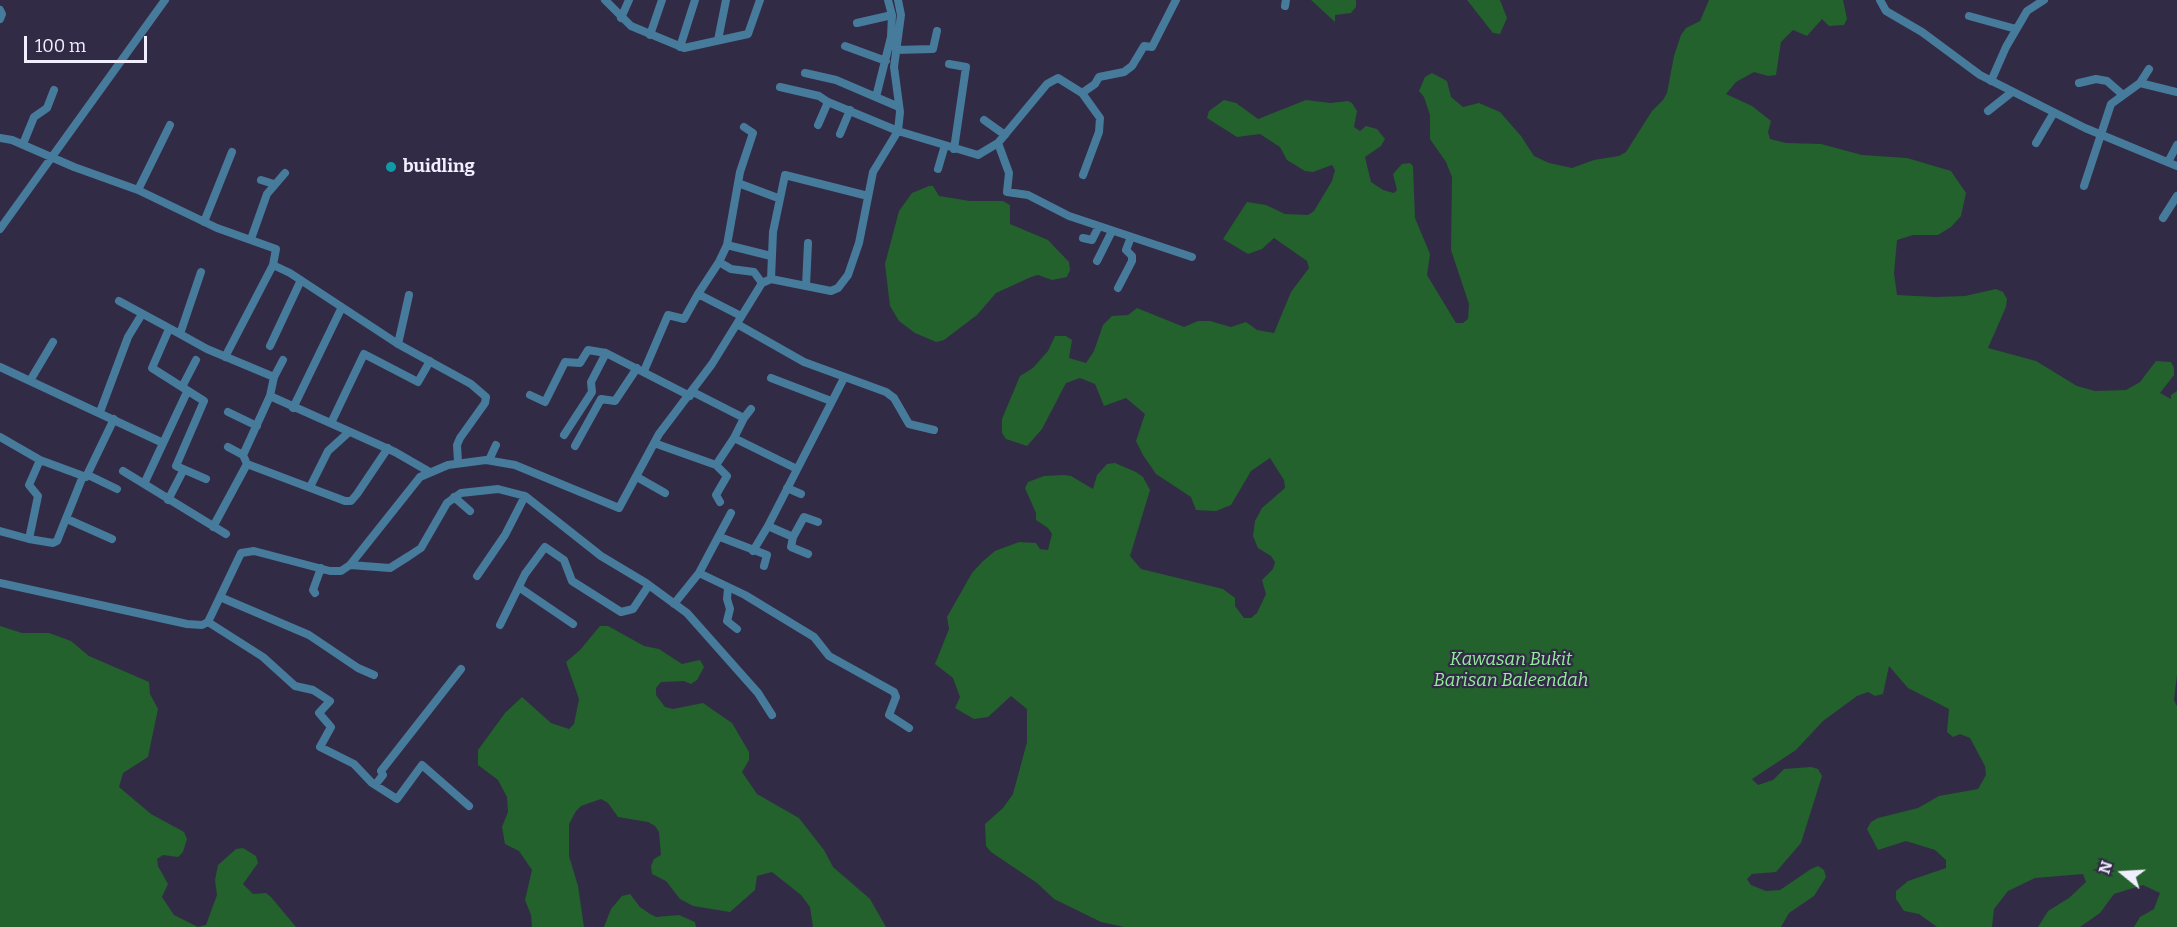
<!DOCTYPE html>
<html>
<head>
<meta charset="utf-8">
<style>
  body { margin:0 }
  #map { position:relative; width:2177px; height:927px; overflow:hidden; background:#322b45; font-family:Bitter,serif }
  canvas { display:block }
  .north { position:absolute; left:2093px; top:843px; width:60px; height:60px; -webkit-text-stroke:4px #322b45; paint-order:stroke; rotate:288deg; font-size:16px; font-weight:700; line-height:24px; text-align:center; color:#f1eeff }
  .north::after { content:''; display:block; margin:auto; width:21px; height:27px; background:#f1eeff; clip-path:polygon(50% 0,100% 100%,50% 72%,0 100%) }
  .scale { position:absolute; left:24px; top:36px; width:123px; height:27px; box-sizing:border-box; border:3px solid #f1eeff; border-top:0; padding-left:8px; font-size:18px; line-height:21px; white-space:nowrap; color:#f1eeff; -webkit-text-stroke:4px #322b45; paint-order:stroke }
</style>
</head>
<body>
<div id="map">
<canvas width="2177" height="927"></canvas>
<div class="north">N</div>
<div class="scale">100 m</div>
</div>
<script>
const ctx = document.querySelector('canvas').getContext('2d');
ctx.lineJoin = 'round';
function fillPath(path, color) {
  ctx.fillStyle = color;
  ctx.fill(path, 'evenodd');
}
function toPath(rows) {
  const path = new Path2D();
  for (const r of rows) {
    path.moveTo(r[0], r[1]);
    for (let i = 2; i < r.length; i += 2) path.lineTo(r[i], r[i + 1]);
  }
  return path;
}
function stroke(path, color, width, dash) {
  ctx.strokeStyle = color;
  ctx.lineWidth = width;
  ctx.lineCap = dash ? 'butt' : 'round';
  ctx.setLineDash(dash || []);
  ctx.stroke(path);
}
function write(font, color, halo, rows, align = 'center') {
  ctx.font = font + ' Bitter,serif';
  ctx.lineWidth = 4.5;
  ctx.setLineDash([]);
  ctx.textBaseline = 'middle';
  ctx.strokeStyle = halo;
  ctx.fillStyle = color;
  for (const [text, x, y, turn = 0] of rows) {
    ctx.save();
    ctx.translate(x, y);
    ctx.rotate((+turn || 0) * Math.PI / 180);
    ctx.textAlign = isNaN(turn) ? turn : align;
    if (halo) ctx.strokeText(text, 0, 0);
    ctx.fillText(text, 0, 0);
    ctx.restore();
  }
}
fillPath(toPath([
  [1311,0,1356,0,1356,7,1351,13,1335,15,1335,22],
  [1467,0,1500,0,1507,18,1500,34,1493,33],
  [1709,0,1843,0,1847,19,1844,25,1829,26,1822,19,1807,36,1793,30,1781,42,1776,75,1768,76,1754,72,1736,82,1726,94,1752,106,1771,121,1768,132,1770,139,1786,143,1821,144,1862,155,1907,158,1951,171,1966,193,1961,216,1951,227,1938,235,1913,235,1897,240,1894,273,1897,295,1935,297,1965,296,1996,289,2003,292,2007,299,2006,307,1988,348,2036,361,2077,386,2095,391,2126,390,2140,382,2156,361,2171,362,2174,368,2174,375,2160,393,2171,399,2171,395,2177,391,2177,675,2174,700,2177,706,2177,927,2134,927,2140,917,2154,909,2160,893,2143,885,2114,894,2100,913,2080,927,2038,927,2048,911,2069,898,2086,882,2083,874,2035,878,2008,891,1994,909,1992,927,1937,927,1919,914,1904,911,1896,899,1896,891,1908,881,1946,868,1946,860,1935,850,1906,841,1878,850,1867,829,1871,822,1878,818,1918,808,1939,796,1978,789,1986,775,1985,766,1970,738,1960,734,1953,737,1947,732,1949,709,1908,688,1889,666,1883,694,1875,696,1868,692,1857,696,1823,721,1796,750,1752,779,1758,785,1773,780,1784,769,1811,767,1818,769,1822,776,1801,843,1776,872,1752,874,1747,879,1751,885,1766,891,1780,890,1811,869,1818,866,1824,870,1826,877,1814,896,1789,913,1781,927,1124,927,1101,922,1054,899,1037,883,991,852,986,846,985,824,1003,808,1013,794,1027,742,1027,709,1011,696,988,717,974,719,955,708,960,697,953,678,935,664,949,629,947,617,972,573,982,562,995,551,1019,542,1036,543,1040,549,1048,550,1052,534,1048,528,1036,520,1036,513,1025,488,1028,482,1044,476,1064,475,1071,476,1093,489,1097,475,1107,464,1115,463,1136,472,1143,477,1150,490,1130,556,1141,569,1223,589,1235,598,1235,606,1244,618,1251,618,1257,613,1266,594,1262,580,1273,569,1275,562,1271,556,1258,548,1253,536,1255,521,1262,508,1285,488,1284,480,1270,458,1251,471,1231,505,1216,511,1196,510,1191,497,1156,474,1143,455,1136,441,1145,414,1126,398,1104,406,1095,384,1080,378,1066,383,1042,429,1027,446,1006,439,1002,433,1002,419,1020,376,1033,368,1048,351,1055,336,1066,336,1072,340,1069,358,1086,363,1094,351,1103,325,1112,316,1128,315,1137,308,1184,327,1198,321,1210,321,1231,327,1246,322,1257,330,1274,333,1291,292,1309,268,1307,261,1274,238,1262,249,1248,254,1223,239,1247,202,1266,205,1285,214,1308,215,1314,211,1332,181,1335,170,1332,165,1313,172,1305,171,1287,160,1280,147,1260,134,1237,137,1207,118,1209,111,1224,100,1236,103,1258,119,1306,100,1330,103,1348,101,1352,103,1357,111,1354,127,1360,131,1366,126,1377,129,1385,139,1381,146,1365,157,1371,182,1383,190,1394,193,1397,190,1393,174,1402,164,1410,163,1413,166,1415,218,1430,254,1427,275,1456,323,1463,323,1468,319,1469,304,1451,250,1452,177,1446,162,1430,139,1430,115,1424,97,1419,91,1425,77,1432,73,1447,81,1451,97,1463,107,1479,103,1500,112,1521,136,1534,156,1549,163,1572,168,1594,160,1619,156,1626,152,1652,111,1663,100,1667,93,1674,56,1681,35,1686,28,1700,21],
  [929,186,933,186,939,196,970,201,1003,201,1010,205,1010,224,1048,240,1069,262,1070,270,1067,277,1052,280,1038,275,1031,277,996,293,977,315,944,340,936,342,915,333,899,321,890,306,885,264,899,211,912,193],
  [0,626,22,633,49,633,71,641,89,656,149,682,150,694,158,709,148,757,123,773,119,787,151,814,184,832,187,839,183,852,178,857,163,855,157,859,158,866,168,884,162,897,174,915,198,927,206,925,217,895,215,880,218,865,236,849,243,848,256,856,258,863,243,884,253,894,266,893,271,897,296,927,0,927],
  [600,626,608,626,644,646,659,649,682,664,700,660,704,667,697,680,691,684,684,681,661,682,656,688,656,695,665,707,673,709,703,703,732,723,749,752,749,760,742,772,757,794,799,818,824,850,833,867,870,899,886,927,813,927,810,907,801,895,772,872,757,876,755,890,730,912,693,906,680,899,666,881,652,874,651,866,654,859,661,855,659,832,655,826,648,822,618,817,608,803,601,799,581,806,576,811,569,824,569,856,578,886,584,927,532,927,531,915,525,900,532,870,519,851,505,844,502,827,508,812,507,797,498,780,478,765,478,750,505,713,522,697,551,723,569,729,574,724,579,699,566,662,580,650],
  [630,894,640,907,650,914,656,917,679,915,695,922,696,927,604,927,611,909,622,896]
]), '#23612d');
stroke(toPath([
  [605,0,631,26,684,48,748,34,760,0],
  [1880,0,1886,11,1922,32,1980,75,2085,128,2177,166],
  [1285,6,1286,0],
  [0,10,2,14,0,19],
  [1969,16,2016,29],
  [621,18,629,0],
  [857,23,892,15],
  [650,35,662,0],
  [718,40,726,0],
  [845,46,886,61],
  [680,47,695,0],
  [896,50,933,49,937,31],
  [949,64,966,67,954,149],
  [805,73,836,80,899,107],
  [1991,81,2006,47,2027,11,2044,0],
  [2079,83,2096,79,2107,81,2123,95],
  [2140,83,2149,69],
  [780,87,819,96,828,102,898,131,978,155,998,143,1047,84,1058,78,1082,93,1100,118,1099,132,1083,175],
  [1082,93,1095,84,1099,77,1124,72,1132,66,1144,46,1152,47,1176,0],
  [876,97,891,37,892,15,888,0],
  [1988,111,2012,92],
  [984,120,1005,135],
  [818,125,828,102],
  [744,127,753,133,740,172,727,245,771,256],
  [840,134,850,110],
  [0,138,12,140,74,167,138,190,217,228,276,249,273,265,290,273,398,344,471,384,486,397,485,403,460,438,457,445,458,462],
  [998,143,1009,173,1007,192,1028,195,1069,216,1192,257],
  [2036,143,2053,114],
  [23,144,34,117,47,108,54,90],
  [2168,162,2177,145],
  [938,169,945,145],
  [261,180,274,184],
  [738,183,778,198],
  [2084,186,2111,104,2140,83,2177,92],
  [138,190,170,125],
  [2163,218,2177,196],
  [204,222,232,152],
  [0,229,165,0],
  [1083,238,1092,240,1099,226],
  [251,239,267,194,285,173],
  [1097,261,1112,231],
  [719,262,727,245],
  [771,279,773,232,785,175,868,196],
  [806,286,808,243],
  [1118,288,1132,261,1132,256,1126,250,1131,237],
  [119,301,180,334,201,272],
  [741,316,698,294,719,262,731,269,754,272,762,283],
  [737,324,804,362,886,392,894,398,909,424,934,430],
  [169,329,152,368,204,401,176,466,206,479],
  [180,334,207,349,274,377],
  [398,344,409,295],
  [270,346,301,280],
  [225,357,273,265],
  [0,367,163,443],
  [644,371,668,315,684,319,698,294],
  [771,378,831,401],
  [31,379,53,342],
  [182,387,196,360],
  [693,392,744,418],
  [530,395,545,402,565,362,580,363,588,350,606,353,690,396],
  [270,396,395,452,428,471],
  [293,408,342,307],
  [751,409,744,418,734,438,797,469],
  [100,412,128,337,142,314],
  [228,412,257,426],
  [331,423,364,354,418,382,430,361],
  [564,435,592,392,591,382,606,353],
  [0,437,40,460,86,477,114,419],
  [654,443,716,465,734,438],
  [575,446,601,399,615,401,637,368],
  [228,447,243,455,247,464,345,501,351,501,357,494,388,448],
  [243,455,270,396,274,377,283,360],
  [489,460,496,445],
  [716,465,727,476,716,495,720,502],
  [123,471,226,534],
  [88,475,117,489],
  [637,477,665,493],
  [144,484,187,392],
  [310,487,328,451,349,432],
  [787,488,801,494],
  [454,497,470,511],
  [168,500,183,471],
  [67,519,112,539],
  [818,522,804,517,793,537,768,526,844,378],
  [213,527,247,464],
  [0,531,29,539,38,496,29,485,40,460],
  [720,537,767,555,764,566],
  [793,537,791,547,808,554],
  [29,539,53,543,57,541,83,476],
  [753,551,768,526],
  [350,565,390,568,409,556,421,548,447,503,461,493,498,489,525,496,601,556,646,583,687,613,758,693,772,715],
  [699,573,731,513],
  [477,576,505,535,525,496],
  [0,583,187,624,202,625,208,622,241,553,254,551,330,571,341,571,350,565,420,477,448,465,486,460,515,465,619,508,659,434,712,364,762,283,771,279,831,291,838,288,848,275,859,243,873,172,898,131,900,112,894,67,901,15,898,0],
  [520,588,573,624],
  [728,588,727,599,730,609,727,621,737,629],
  [315,593,313,590,321,568],
  [220,597,309,635,358,668,374,675],
  [674,604,699,573,745,595,814,637,829,656,894,692,896,697,889,715,909,728],
  [208,622,263,657,295,686,313,690,330,701,319,713,331,727,320,747,354,764,372,783,397,799,422,765,469,806],
  [500,625,525,574,545,547,564,560,572,581,621,612,633,609,649,585],
  [375,785,383,775,381,771,461,669]
]), '#467b9c', 8);
for (const [x, y, r, color] of [
  [391,167,6,"#0f9aa8"]
]) {
  const dot = new Path2D();
  dot.arc(x, y, r, 0, 2 * Math.PI);
  ctx.fillStyle = color;
  ctx.fill(dot);
  stroke(dot, '#322b45', 2);
}
write('bold 18px', '#f1eeff', '#322b45', [
  ["buidling",403,167]
], 'left');
write('italic 18px', '#94ed9c', '#322b45', [
  ["Kawasan Bukit",1511,660],
  ["Barisan Baleendah",1511,681]
]);
</script>
</body>
</html>
